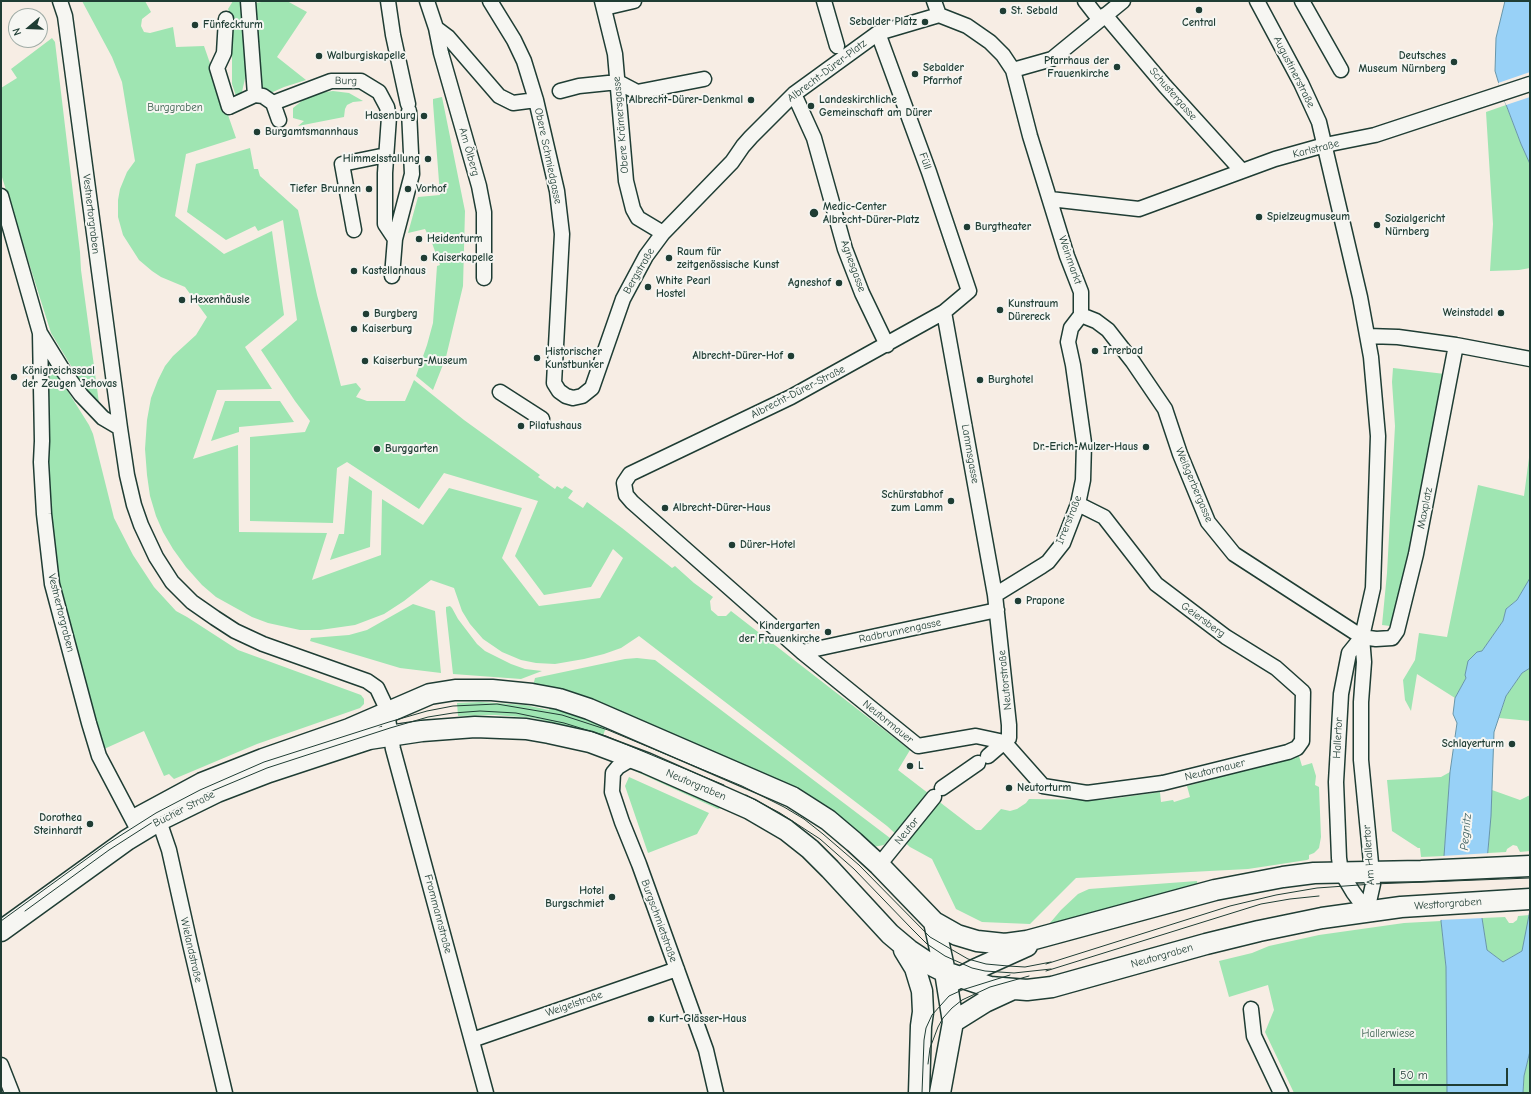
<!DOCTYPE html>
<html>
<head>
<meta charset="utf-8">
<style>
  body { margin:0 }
  #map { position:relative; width:1531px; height:1094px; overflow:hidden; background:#f7ede4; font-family:"Comic Neue",sans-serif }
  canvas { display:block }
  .frame { position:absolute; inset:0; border:2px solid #1f3d34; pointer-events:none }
  .north { position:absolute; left:8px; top:8px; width:40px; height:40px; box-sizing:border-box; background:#f6f6f2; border:1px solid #a0aca6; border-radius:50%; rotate:251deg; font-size:11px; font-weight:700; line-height:16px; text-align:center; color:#1f3d34 }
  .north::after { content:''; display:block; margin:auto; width:14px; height:18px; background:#1f3d34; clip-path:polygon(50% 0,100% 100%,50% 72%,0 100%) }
  .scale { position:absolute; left:1393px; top:1068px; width:115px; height:18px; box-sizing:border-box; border:2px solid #1f3d34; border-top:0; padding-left:5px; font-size:12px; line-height:14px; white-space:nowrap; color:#1f3d34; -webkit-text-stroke:3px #f6f6f2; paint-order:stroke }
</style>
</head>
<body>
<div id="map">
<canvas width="1531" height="1094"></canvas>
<div class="frame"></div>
<div class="north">N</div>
<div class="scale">50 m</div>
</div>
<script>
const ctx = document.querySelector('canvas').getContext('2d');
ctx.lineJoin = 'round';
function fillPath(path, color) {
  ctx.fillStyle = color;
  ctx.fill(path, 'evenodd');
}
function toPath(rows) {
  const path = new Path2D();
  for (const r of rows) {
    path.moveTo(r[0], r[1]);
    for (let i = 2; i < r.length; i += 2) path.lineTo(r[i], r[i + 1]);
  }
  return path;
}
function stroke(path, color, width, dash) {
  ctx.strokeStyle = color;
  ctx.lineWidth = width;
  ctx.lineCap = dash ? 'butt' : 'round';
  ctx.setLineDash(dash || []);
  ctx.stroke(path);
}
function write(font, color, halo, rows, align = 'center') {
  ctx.font = font + ' "Comic Neue",sans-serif';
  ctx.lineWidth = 4;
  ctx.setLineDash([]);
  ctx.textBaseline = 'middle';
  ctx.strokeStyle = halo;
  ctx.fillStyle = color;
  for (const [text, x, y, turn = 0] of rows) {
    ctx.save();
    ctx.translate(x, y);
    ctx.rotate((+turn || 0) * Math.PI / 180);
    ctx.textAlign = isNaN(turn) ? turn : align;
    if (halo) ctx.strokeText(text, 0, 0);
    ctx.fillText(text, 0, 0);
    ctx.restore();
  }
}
fillPath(toPath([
  [82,1,145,1,151,12,142,19,141,26,144,32,150,33,173,27,176,47,204,46,236,138,186,154,175,216,224,254,272,231,284,315,245,347,272,389,217,390,193,459,238,445,239,532,327,533,312,580,381,555,382,499,423,525,449,488,522,508,502,558,539,606,600,598,623,558,613,549,591,587,544,595,515,556,538,501,444,473,419,509,347,462,337,468,333,523,250,521,250,437,305,432,310,421,295,401,261,350,297,320,283,220,258,231,255,226,226,240,187,212,196,164,250,148,254,169,258,169,260,176,298,210,317,295,341,386,356,383,361,389,356,397,367,401,405,401,414,380,464,420,540,475,538,477,555,489,557,486,562,489,565,486,573,491,568,498,583,508,587,502,622,528,672,568,675,566,694,583,713,597,710,601,711,610,718,616,726,616,731,611,910,750,898,770,976,830,981,830,1001,809,1010,811,1017,809,1026,803,1029,799,1103,800,1160,792,1161,802,1173,800,1174,802,1190,797,1187,786,1299,756,1302,766,1312,763,1316,776,1315,785,1319,787,1321,837,1319,848,1314,853,1309,855,1309,859,1307,860,1248,869,1076,878,1030,924,982,922,956,909,932,859,910,847,887,826,639,636,621,648,604,654,584,659,555,664,536,663,521,660,502,652,483,639,470,624,462,611,454,588,431,580,404,601,384,614,355,625,320,630,300,630,268,623,252,617,216,597,202,585,186,567,173,549,163,532,156,516,150,496,147,475,145,449,147,420,151,398,158,380,165,366,173,356,196,335,207,317,185,287,161,277,152,271,139,260,123,235,118,217,118,200,120,189,127,172,135,161,122,82,112,57],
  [233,1,240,1,246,16,248,66,241,96,236,96,232,84,232,19,228,9],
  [268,1,287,1,307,12,277,57,306,80,284,87,264,96,260,86,255,3],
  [52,38,55,42,80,252,81,270,99,403,95,402,90,397,51,333,1,174,1,88,17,78,11,69],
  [333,91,349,93,363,101,353,102,347,105,345,109,344,117,298,126,304,121,293,118,293,108,308,96,319,93],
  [442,97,465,211,463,286,446,357,433,390,416,376,427,345,433,323,437,266,440,265,432,243,442,243,442,232,427,233,425,229,408,233,418,197,440,195,433,103,433,99],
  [1506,105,1521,144,1530,164,1530,268,1519,270,1490,271,1493,224,1486,112],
  [44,363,52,366,89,425,93,434,114,518,133,555,154,587,176,611,187,617,238,650,361,695,364,699,364,704,360,708,257,744,174,779,169,774,164,776,144,731,104,749,59,582,51,522],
  [1393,368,1445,374,1411,554,1390,626,1382,625,1387,573,1395,426,1392,382],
  [225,401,280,401,294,422,239,427,239,432,211,441],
  [1530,450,1530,578,1517,600,1506,609,1503,621,1482,651,1477,652,1466,678,1455,698,1417,674,1411,711,1405,700,1403,680,1415,660,1419,633,1447,637,1478,485,1524,496],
  [349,476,372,491,370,547,330,560,339,534,344,534],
  [413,604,435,611,441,673,400,668,310,641,311,638,349,635,367,630],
  [450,606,452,608,458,619,477,644,485,651,511,664,525,669,542,671,521,679,453,674,446,611,446,607],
  [637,658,655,660,890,838,884,845,873,847,838,817,533,686,535,678,625,659],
  [1530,668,1530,721,1499,718,1506,696,1522,673],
  [481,702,525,705,549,710,551,706,607,724,602,739,545,725,546,721,533,718,495,715,458,716,457,703],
  [633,768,726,806,718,809,635,771],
  [1450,772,1444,856,1421,857,1420,848,1418,848,1392,831,1387,780,1441,777],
  [629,777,709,813,697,834,648,853,625,786],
  [1492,790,1520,800,1530,795,1530,851,1520,852,1517,846,1513,845,1507,849,1506,852,1488,853],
  [1197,881,1198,888,1044,930,1061,910,1078,894,1089,889],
  [1530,915,1522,951,1503,962,1487,950,1482,918,1505,917,1509,923,1513,923,1517,920,1518,916],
  [1441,921,1446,967,1447,1093,1294,1093,1265,1032,1274,1010,1268,985,1229,997,1219,961,1252,953,1269,946,1319,935,1404,923],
  [1530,1051,1530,1093,1523,1093,1524,1076]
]), '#9fe5b2');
const water = toPath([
  [1505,1,1530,1,1530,164,1521,144,1502,94,1495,71,1496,38,1505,1],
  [1530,578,1530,668,1522,673,1506,696,1494,732,1491,816,1482,918,1487,950,1503,962,1522,951,1530,910,1530,1051,1524,1076,1523,1093,1447,1093,1446,967,1441,921,1444,856,1450,772,1457,723,1453,714,1455,698,1466,678,1465,675,1468,661,1477,652,1482,651,1503,621,1506,609,1517,600,1530,578]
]);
fillPath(water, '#98d1f7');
stroke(water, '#6896a9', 1);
fillPath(toPath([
  [1530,72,1530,97,1506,105,1498,83],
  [1490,853,1484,918,1439,920,1442,856]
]), '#f7ede4');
const street = toPath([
  [60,1,65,16,120,428,127,475,134,505,141,525,156,557,172,582,192,602,215,618,235,631,263,644,367,681,377,688,386,707,393,749,486,1093],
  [248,1,255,95],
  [388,1,393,35,408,104],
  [427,1,436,28,441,53,479,186,484,212,484,278],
  [490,1,514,40,524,61,536,100,557,191,562,234,554,383,559,391,566,396,573,398,582,396,592,388,623,299,646,256,663,233,732,162,743,146,751,137,794,94,878,33,939,15,967,26,990,42,1003,55,1013,70,1030,136,1067,256,1081,292,1081,315,1071,328,1068,342,1073,365,1084,443,1083,480,1078,504,1063,543,1048,562,1042,566,995,595],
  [602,1,615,54,626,181,633,209,638,218,663,233],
  [824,1,837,46],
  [934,1,939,15],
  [1085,1,1099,19],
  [1257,1,1301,83,1319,122,1360,297,1371,357,1378,436,1373,588,1362,637,1364,662,1361,702,1361,760,1373,884,1367,911],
  [1302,1,1341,70],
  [604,8,634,1],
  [1105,15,1165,86,1242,171],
  [226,19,224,53,217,68,229,107,255,95,263,96,273,103,279,120],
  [436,28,448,37,499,96,513,103,536,100],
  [878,33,929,172,969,291,944,312,791,397,630,474,624,483,626,495,632,502,802,652,918,746,976,736,1004,742,1043,786,1087,793,1163,783,1288,752,1297,748,1302,741,1303,692,1276,668,1226,637,1156,584,1104,517,1078,504],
  [1013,70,1052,59,1123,1],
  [560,91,579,86,618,82,637,92,704,79],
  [794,94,814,138,845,249,862,293,887,345],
  [273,103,331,81,361,81,379,92,387,107,389,117,385,173,385,224,395,239],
  [1,196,40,333,42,441,41,462,44,514,52,584,89,723,99,756,138,830],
  [1050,199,1139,209,1275,159,1325,145,1375,135,1530,84],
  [354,230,342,164,386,155],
  [392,276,395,239,412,174,409,111],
  [944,312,995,595,1009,725,1009,738,988,756],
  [1081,315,1096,321,1108,330,1133,362,1165,409,1180,454,1208,522,1234,554,1362,637,1376,639,1392,638,1397,631,1416,554,1456,345],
  [40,333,64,372,81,395,103,418,120,428],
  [1368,336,1398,337,1456,345,1530,359],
  [500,392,542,419],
  [1362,637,1349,653,1341,694,1336,782,1339,858,1341,872,1353,892,1367,911],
  [802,652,997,610],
  [633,758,618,767,613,773,612,792,622,822,639,864,706,1050,716,1093],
  [942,788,978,763],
  [156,812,169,850,190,944,225,1093],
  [879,865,934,797],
  [1251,1009,1254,1036,1281,1093],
  [472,1040,677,969],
  [1,1065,12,1093]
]);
const secondary = toPath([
  [139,817,202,783,263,759,349,729,430,694,455,690,492,690,532,694,559,699,589,709,792,797,828,820,854,842,879,865,934,922,957,935,977,941,1005,944,1027,941,1215,890,1283,877,1314,873,1421,871,1530,866],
  [934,922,945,972,953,1022,940,1093],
  [1,931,127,840,160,820,217,792,269,772,369,739,422,731,475,727,526,729,549,733,590,742,646,763,750,809,786,830,810,849,830,869,890,934,909,950,933,966,945,972,990,987,1027,990,1052,987,1206,944,1259,931,1322,918,1401,907,1530,899],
  [904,950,915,968,922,991,923,1012,921,1026,919,1093],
  [953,981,976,969,1027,946],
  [953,1022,985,1002,1011,990]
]);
stroke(street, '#1f3d34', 17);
stroke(secondary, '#1f3d34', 23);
stroke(street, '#f6f6f2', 14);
stroke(secondary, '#f6f6f2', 20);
stroke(toPath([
  [205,794,267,768,390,728,428,717,453,713,480,711,516,713,564,723,606,736,724,785],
  [746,795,780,813,820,839,854,869,911,928,927,944,945,956,972,968,985,971,1014,973,1051,969],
  [25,911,109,850,159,818,180,807],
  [1,921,107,844,156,813,200,790,264,762,389,722,427,711,453,706,497,704,562,715,608,730,742,786,784,807,804,819,823,834,859,865,930,937,968,959,986,964,1008,966,1025,967,1051,962],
  [1046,964,1230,906,1276,895,1317,888,1373,884,1530,878],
  [1046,971,1261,904,1290,899,1319,896],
  [928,1064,930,1048,938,1027,943,1018,952,1008,962,1000,990,987,1029,976],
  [922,1093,924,1040,926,1028,932,1015,949,996,962,990,1010,975]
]), '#1f3d34', 1);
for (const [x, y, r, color] of [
  [1199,10,4,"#1f3d34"],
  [1003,11,4,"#1f3d34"],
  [925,22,4,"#1f3d34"],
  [195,25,4,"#1f3d34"],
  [319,56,4,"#1f3d34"],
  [1454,62,4,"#1f3d34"],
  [1117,67,4,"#1f3d34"],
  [915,74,4,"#1f3d34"],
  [751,100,4,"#1f3d34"],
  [811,106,4,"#1f3d34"],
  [424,116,4,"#1f3d34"],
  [257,132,4,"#1f3d34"],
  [428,159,4,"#1f3d34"],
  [369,189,4,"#1f3d34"],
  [408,189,4,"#1f3d34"],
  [814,213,5,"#1f3d34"],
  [1259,217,4,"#1f3d34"],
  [1377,225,4,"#1f3d34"],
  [967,227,4,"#1f3d34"],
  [419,239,4,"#1f3d34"],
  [424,258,4,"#1f3d34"],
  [669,258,4,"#1f3d34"],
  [354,271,4,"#1f3d34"],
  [839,283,4,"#1f3d34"],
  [648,287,4,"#1f3d34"],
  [182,300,4,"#1f3d34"],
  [1000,310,4,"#1f3d34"],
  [1501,313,4,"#1f3d34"],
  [366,314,4,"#1f3d34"],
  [354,329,4,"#1f3d34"],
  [1095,351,4,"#1f3d34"],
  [791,356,4,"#1f3d34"],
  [537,358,4,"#1f3d34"],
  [365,361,4,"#1f3d34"],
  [14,377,4,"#1f3d34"],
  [980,380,4,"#1f3d34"],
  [521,426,4,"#1f3d34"],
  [1146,447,4,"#1f3d34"],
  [377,449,4,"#1f3d34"],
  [951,501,4,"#1f3d34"],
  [665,508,4,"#1f3d34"],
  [732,545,4,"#1f3d34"],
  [1018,601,4,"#1f3d34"],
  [828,632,4,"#1f3d34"],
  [1512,744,4,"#1f3d34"],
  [910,766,4,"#1f3d34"],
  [1009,788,4,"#1f3d34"],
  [90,824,4,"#1f3d34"],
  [612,897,4,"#1f3d34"],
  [651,1019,4,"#1f3d34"]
]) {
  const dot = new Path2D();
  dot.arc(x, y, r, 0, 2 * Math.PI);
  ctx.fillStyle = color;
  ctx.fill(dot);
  stroke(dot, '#f6f6f2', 1.5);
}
write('bold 11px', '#1f3d34', '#f6f6f2', [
  ["St. Sebald",1011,11],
  ["Sebalder Platz",917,22,"right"],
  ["Central",1199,23,"center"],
  ["Fünfeckturm",203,25],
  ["Walburgiskapelle",327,56],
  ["Deutsches",1446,56,"right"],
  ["Museum Nürnberg",1446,69,"right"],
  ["Pfarrhaus der",1109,61,"right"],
  ["Frauenkirche",1109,74,"right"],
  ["Sebalder",923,68],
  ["Pfarrhof",923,81],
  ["Albrecht-Dürer-Denkmal",743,100,"right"],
  ["Landeskirchliche",819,100],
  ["Gemeinschaft am Dürer",819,113],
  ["Hasenburg",416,116,"right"],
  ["Burgamtsmannhaus",265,132],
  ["Himmelsstallung",420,159,"right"],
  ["Tiefer Brunnen",361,189,"right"],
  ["Vorhof",416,189],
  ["Medic-Center",823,207],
  ["Albrecht-Dürer-Platz",823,220],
  ["Spielzeugmuseum",1267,217],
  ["Sozialgericht",1385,219],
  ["Nürnberg",1385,232],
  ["Burgtheater",975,227],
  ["Heidenturm",427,239],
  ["Raum für",677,252],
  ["zeitgenössische Kunst",677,265],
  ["Kaiserkapelle",432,258],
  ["Kastellanhaus",362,271],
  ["White Pearl",656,281],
  ["Hostel",656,294],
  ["Agneshof",831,283,"right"],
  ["Hexenhäusle",190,300],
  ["Kunstraum",1008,304],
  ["Dürereck",1008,317],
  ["Weinstadel",1493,313,"right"],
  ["Burgberg",374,314],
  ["Kaiserburg",362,329],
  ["Irrerbad",1103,351],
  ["Historischer",545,352],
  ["Kunstbunker",545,365],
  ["Albrecht-Dürer-Hof",783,356,"right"],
  ["Kaiserburg-Museum",373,361],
  ["Königreichssaal",22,371],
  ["der Zeugen Jehovas",22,384],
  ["Burghotel",988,380],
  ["Pilatushaus",529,426],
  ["Dr.-Erich-Mulzer-Haus",1138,447,"right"],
  ["Burggarten",385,449],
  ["Schürstabhof",943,495,"right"],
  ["zum Lamm",943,508,"right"],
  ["Albrecht-Dürer-Haus",673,508],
  ["Dürer-Hotel",740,545],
  ["Prapone",1026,601],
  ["Kindergarten",820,626,"right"],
  ["der Frauenkirche",820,639,"right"],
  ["Schlayerturm",1504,744,"right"],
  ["L",918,766],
  ["Neutorturm",1017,788],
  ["Dorothea",82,818,"right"],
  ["Steinhardt",82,831,"right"],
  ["Hotel",604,891,"right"],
  ["Burgschmiet",604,904,"right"],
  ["Kurt-Glässer-Haus",659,1019]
], 'left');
write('11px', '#1f3d34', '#f6f6f2', [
  ["Albrecht-Dürer-Platz",827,71,-37],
  ["Augustinerstraße",1294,72,63],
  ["Burg",346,81,1],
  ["Schustergasse",1173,94,49],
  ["Obere Krämersgasse",621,125,-95],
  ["Karlstraße",1316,149,-14],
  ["Am Ölberg",469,152,74],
  ["Obere Schmiedgasse",548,156,78],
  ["Füll",925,161,71],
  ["Vestnertorgraben",91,214,83],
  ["Weinmarkt",1070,260,71],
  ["Agnesgasse",853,266,70],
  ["Bergstraße",639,271,-60],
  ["Albrecht-Dürer-Straße",798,392,-27],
  ["Lammsgasse",970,454,80],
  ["Weißgerbergasse",1194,485,67],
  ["Maxplatz",1425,508,-79],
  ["Irrerstraße",1069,520,-68],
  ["Vestnertorgraben",61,613,76],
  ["Geiersberg",1203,620,36],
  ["Radbrunnengasse",900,631,-12],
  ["Neutorstraße",1005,680,-96],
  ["Neutormauer",888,722,39],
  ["Hallertor",1338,738,-87],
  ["Neutormauer",1215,770,-14],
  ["Neutorgraben",696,785,23],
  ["Bucher Straße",184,809,-27],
  ["Neutor",907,831,-51],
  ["Am Hallertor",1369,855,-94],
  ["Westtorgraben",1448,904,-4],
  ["Frommannstraße",438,914,75],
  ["Burgschmietstraße",659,921,70],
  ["Wielandstraße",191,950,77],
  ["Neutorgraben",1162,956,-16],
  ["Weigelstraße",574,1004,-19]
]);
write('11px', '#395f4d', '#f6f6f2', [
  ["Burggraben",175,108],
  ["Hallerwiese",1388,1034]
]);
write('italic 12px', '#375b5b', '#f6f6f2', [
  ["Pegnitz",1466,832,-85]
]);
</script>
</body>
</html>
